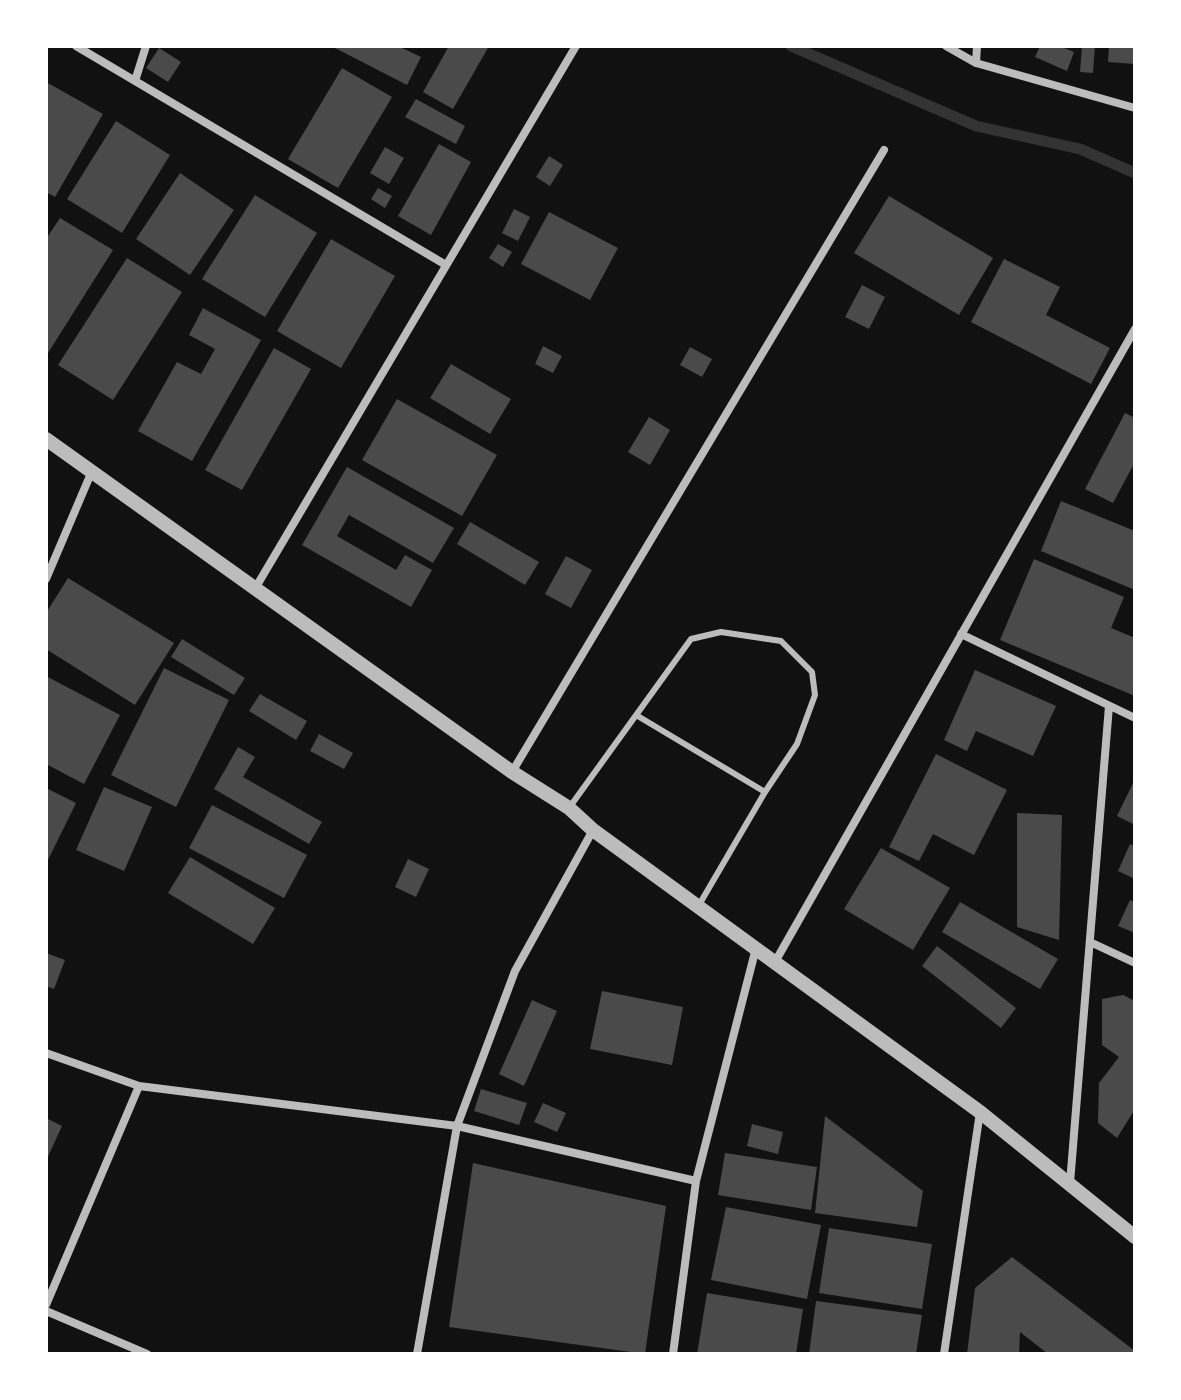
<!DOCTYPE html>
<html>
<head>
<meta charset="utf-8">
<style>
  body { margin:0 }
  #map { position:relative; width:1181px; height:1400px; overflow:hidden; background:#111; font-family:"Playfair Display",serif }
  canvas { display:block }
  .frame { position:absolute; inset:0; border:48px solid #fff; pointer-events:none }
</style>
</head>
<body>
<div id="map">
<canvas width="1181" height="1400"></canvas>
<div class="frame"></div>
</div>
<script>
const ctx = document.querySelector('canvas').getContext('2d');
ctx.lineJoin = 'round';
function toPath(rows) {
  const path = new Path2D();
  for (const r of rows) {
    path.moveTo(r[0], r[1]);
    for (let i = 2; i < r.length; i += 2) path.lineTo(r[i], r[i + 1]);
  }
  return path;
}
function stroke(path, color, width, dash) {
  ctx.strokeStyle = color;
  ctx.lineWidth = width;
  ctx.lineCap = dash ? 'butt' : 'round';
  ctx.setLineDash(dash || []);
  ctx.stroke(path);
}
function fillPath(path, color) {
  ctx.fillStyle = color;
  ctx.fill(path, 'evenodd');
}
stroke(toPath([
  [791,46,976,126,1080,149,1135,173]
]), '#333', 11);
fillPath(toPath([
  [336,46,398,46,421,57,407,85,335,48],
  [449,46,489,46,453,109,423,92],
  [1040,46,1059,46,1074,52,1067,71,1035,57],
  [1082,46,1095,46,1093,73,1080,72],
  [1109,46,1135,46,1135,64,1108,62],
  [159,48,181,62,168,82,146,68],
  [342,68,392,97,338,188,288,159],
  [46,82,103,114,55,197,46,192],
  [416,99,465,126,456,144,405,117],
  [116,121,170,155,122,233,67,199],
  [439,144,471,162,431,235,398,216],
  [385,147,404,158,389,184,370,173],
  [549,156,563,165,550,186,536,177],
  [180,173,234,210,190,275,136,239],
  [378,188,392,196,385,208,371,199],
  [255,195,317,233,265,317,202,279],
  [889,196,993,258,959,315,854,253],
  [514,209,530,217,518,241,502,233],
  [549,212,618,248,590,300,521,264],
  [60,218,113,250,48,353,46,239],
  [331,239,395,276,341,368,277,331],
  [498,244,512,252,503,267,489,258],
  [127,258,182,292,113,400,58,365],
  [1004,259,1060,287,1046,315,1110,348,1091,384,971,322],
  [862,285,885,297,869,329,845,317],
  [203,308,261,340,192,461,138,431,177,362,201,374,215,349,189,335],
  [543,346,562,356,553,373,535,364],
  [690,347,712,359,702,377,680,365],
  [274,348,311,369,242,490,205,470],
  [451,364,511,399,490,434,430,398],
  [397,399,497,455,462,516,362,460],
  [1125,413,1135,418,1135,462,1113,503,1085,489],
  [649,417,670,430,650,465,628,452],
  [347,467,454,528,433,563,349,515,337,536,396,570,405,555,432,570,411,607,302,545],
  [1061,501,1135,531,1135,590,1041,551],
  [470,522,539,562,525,585,457,544],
  [566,556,592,570,571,608,545,594],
  [1034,559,1124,597,1111,628,1135,638,1135,696,1000,640],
  [68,578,174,643,135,705,46,649,46,613],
  [182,639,245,678,234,695,171,657],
  [164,668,229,700,176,807,111,775],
  [975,670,1056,706,1033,756,976,731,967,751,944,740],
  [46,676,120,715,84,784,46,764],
  [260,694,307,721,296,740,249,711],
  [319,734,353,753,344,769,310,751],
  [238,747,255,757,243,777,322,822,309,844,214,789],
  [936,754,1007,790,974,855,933,834,919,861,889,847],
  [1135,779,1135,825,1117,816],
  [104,787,152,807,124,871,76,850],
  [46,788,76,803,46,864],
  [212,805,307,855,284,898,189,848],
  [1017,813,1062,815,1059,940,1017,927],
  [1130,844,1135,846,1135,879,1118,871],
  [881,848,950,888,913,950,844,909],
  [190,857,275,908,253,944,168,893],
  [408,859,429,869,416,897,395,887],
  [1130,900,1135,902,1135,933,1118,926],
  [960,902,1058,959,1040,989,942,932],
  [937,946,1016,1008,1001,1028,922,966],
  [46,953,65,960,54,989,46,986],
  [602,991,683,1007,672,1065,590,1049],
  [1123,995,1135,1001,1135,1109,1117,1138,1098,1123,1099,1083,1119,1057,1102,1045,1102,999],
  [532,1000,557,1011,524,1086,499,1074],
  [481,1089,527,1103,519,1125,474,1111],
  [543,1103,566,1113,557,1132,534,1122],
  [825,1116,923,1191,917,1227,815,1213],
  [46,1118,62,1126,46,1161],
  [752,1124,783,1132,778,1154,747,1146],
  [725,1153,817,1167,811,1210,718,1195],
  [473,1163,666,1206,645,1354,449,1327],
  [726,1207,821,1225,807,1299,711,1280],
  [829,1228,932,1244,922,1309,819,1293],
  [1012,1257,1135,1351,1135,1354,1048,1354,1020,1332,1019,1354,967,1354,975,1288],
  [707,1293,803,1309,796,1354,697,1354],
  [816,1301,922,1315,916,1354,809,1354]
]), '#4a4a4a');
stroke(toPath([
  [636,715,765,792],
  [569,808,691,639,721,632,781,641,812,672,815,695,797,744,765,792,699,905]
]), '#bcbcbc', 6);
stroke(toPath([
  [76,46,446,265],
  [946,46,976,63,1135,108],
  [976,63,977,46],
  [135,81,146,46],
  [46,579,92,471],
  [256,587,576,46],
  [961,634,1135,718],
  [512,772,884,150],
  [1090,942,1135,963],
  [775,962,1135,329],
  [46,1053,139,1086,457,1126,696,1181],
  [1070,1183,1109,706],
  [46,1305,139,1086],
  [46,1311,147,1354],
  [417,1354,457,1126,515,971,593,830],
  [673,1354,696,1181,756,948],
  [944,1354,980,1112]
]), '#bcbcbc', 8);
stroke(toPath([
  [46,439,512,772,569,808,593,830,980,1112,1135,1237]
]), '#bcbcbc', 14);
</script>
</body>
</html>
